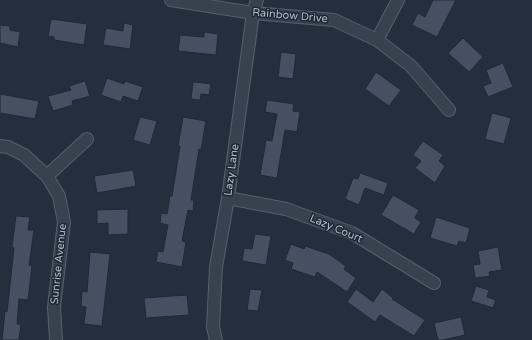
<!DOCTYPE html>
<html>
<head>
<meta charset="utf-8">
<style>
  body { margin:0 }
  canvas { display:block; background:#242f3e }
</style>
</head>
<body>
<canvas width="532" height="340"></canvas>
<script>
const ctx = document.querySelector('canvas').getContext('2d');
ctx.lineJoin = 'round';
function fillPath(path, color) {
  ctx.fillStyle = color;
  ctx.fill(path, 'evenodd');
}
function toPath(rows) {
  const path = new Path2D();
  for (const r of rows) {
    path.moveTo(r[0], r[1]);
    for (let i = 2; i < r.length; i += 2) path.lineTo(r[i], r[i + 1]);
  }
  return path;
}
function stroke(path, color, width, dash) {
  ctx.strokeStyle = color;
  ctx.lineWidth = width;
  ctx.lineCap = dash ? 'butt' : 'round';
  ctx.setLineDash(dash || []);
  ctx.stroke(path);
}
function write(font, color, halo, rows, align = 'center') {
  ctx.font = font + ' "Varela Round",sans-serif';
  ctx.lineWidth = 3;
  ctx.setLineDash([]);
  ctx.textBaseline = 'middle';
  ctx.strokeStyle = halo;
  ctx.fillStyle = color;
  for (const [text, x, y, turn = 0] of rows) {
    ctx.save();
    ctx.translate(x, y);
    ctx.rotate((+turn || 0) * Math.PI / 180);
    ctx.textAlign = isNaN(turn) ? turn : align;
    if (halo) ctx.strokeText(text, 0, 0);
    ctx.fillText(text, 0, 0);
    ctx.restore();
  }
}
const building = toPath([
  [433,0,456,0,437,37,412,25,418,13,425,17,433,0],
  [51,19,87,24,84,45,54,40,54,37,48,36,51,19],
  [124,23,133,25,130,49,103,45,106,28,123,31,124,23],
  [0,25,10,26,10,30,20,32,18,47,0,43,0,25],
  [204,32,218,34,216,55,178,51,180,35,204,37,204,32],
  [463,38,483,57,469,72,448,53,463,38],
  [281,52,296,54,293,79,278,77,281,52],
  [503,63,513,87,488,97,483,86,491,83,486,70,503,63],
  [376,72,401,90,389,106,365,89,376,72],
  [107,78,124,84,125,81,143,87,138,101,123,96,121,102,101,95,107,78],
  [85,81,90,96,72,101,73,105,53,111,48,96,71,90,69,86,85,81],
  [193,82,211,84,209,95,201,94,200,100,191,99,193,82],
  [0,94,39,101,35,119,0,113,0,94],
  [267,100,294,104,293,111,300,112,297,132,285,130,277,178,260,175,266,140,272,141,277,114,265,112,267,100],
  [492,113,511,118,504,144,485,139,492,113],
  [140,117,157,121,150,145,133,140,140,117],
  [183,117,206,121,201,150,199,149,191,200,194,200,193,211,188,210,182,241,186,242,182,267,156,262,158,251,163,252,168,225,160,223,161,213,167,214,170,196,172,196,180,146,178,146,183,117],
  [423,141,443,155,439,161,445,166,435,183,415,168,421,161,413,155,423,141],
  [133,170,136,186,97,193,94,176,133,170],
  [360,173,388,183,384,195,365,188,359,205,345,199,353,178,358,179,360,173],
  [393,195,419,210,415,218,421,222,414,234,381,215,393,195],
  [128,209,128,234,108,235,108,223,97,224,97,210,128,209],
  [16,216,30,217,28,230,34,230,29,265,32,266,28,300,19,299,17,324,21,324,19,340,2,340,5,311,7,312,14,248,12,247,16,216],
  [436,217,470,228,466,243,459,241,457,246,430,238,436,217],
  [255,234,271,236,266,265,242,261,244,248,252,249,255,234],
  [291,244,304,249,305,246,329,254,346,266,344,269,356,278,347,292,317,272,315,277,291,269,293,263,285,260,291,244],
  [498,247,502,270,489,272,490,276,475,278,473,265,480,264,478,251,498,247],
  [90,252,110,254,102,326,84,324,86,307,81,306,82,291,87,292,90,252],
  [476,286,489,290,487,297,496,300,493,308,471,301,476,286],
  [250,289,262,290,258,311,247,310,250,289],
  [356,289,373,302,382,289,393,298,392,299,425,320,414,336,380,315,375,322,347,302,356,289],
  [187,295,189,315,146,318,144,298,187,295],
  [461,317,465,335,443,340,438,340,434,323,461,317]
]);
fillPath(building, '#455162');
stroke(building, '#1f2835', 1);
const minor = toPath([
  [171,0,253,13,334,20,377,40,411,66,449,110],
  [377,40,398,0],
  [0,146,8,147,24,155,47,176,59,196,64,222,54,307,56,340],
  [47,176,87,139],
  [228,198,286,209,352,233,434,283],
  [216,340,213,327,216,267,228,198,253,13,257,0]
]);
stroke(minor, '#565f6c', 14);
stroke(minor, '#38414e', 12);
write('11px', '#b4bcc9', '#1d2633', [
  ["Rainbow Drive",290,16,5],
  ["Lazy Lane",232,170,-82],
  ["Lazy Court",336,229,23],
  ["Sunrise Avenue",59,264,-84]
]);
</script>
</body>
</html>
